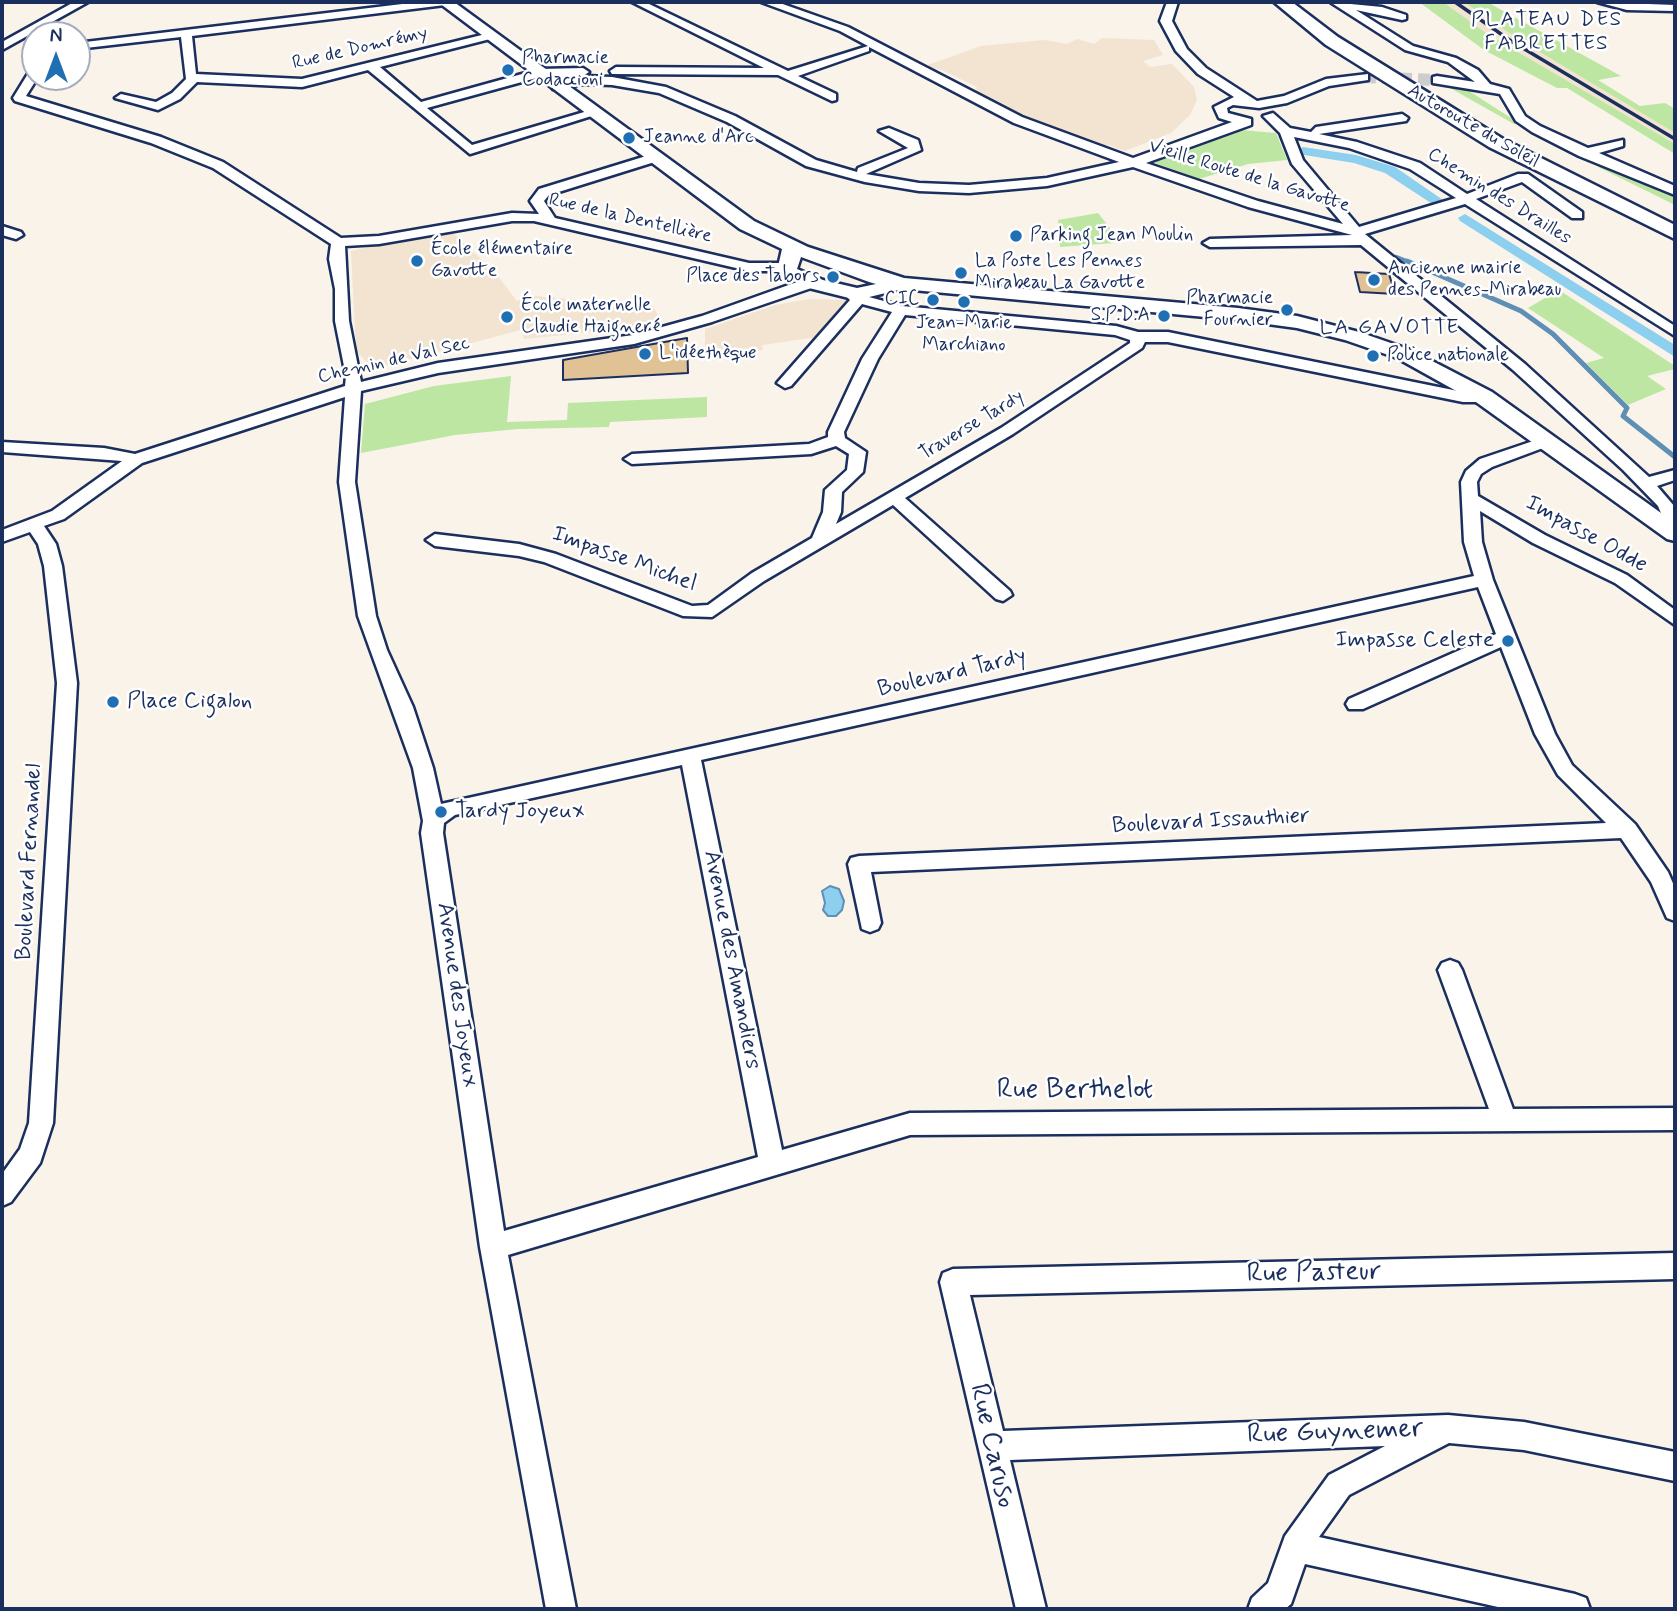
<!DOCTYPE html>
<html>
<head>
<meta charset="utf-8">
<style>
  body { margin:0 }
  #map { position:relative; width:1677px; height:1611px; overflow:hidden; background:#f9f3ea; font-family:Mynerve,sans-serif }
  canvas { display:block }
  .frame { position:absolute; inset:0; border:4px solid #1b2f5e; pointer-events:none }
  .north { position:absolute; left:21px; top:21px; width:70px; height:70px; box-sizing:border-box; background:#fff; border:2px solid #a4acbf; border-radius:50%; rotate:0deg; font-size:19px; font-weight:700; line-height:28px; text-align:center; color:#1b2f5e }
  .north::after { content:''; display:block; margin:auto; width:24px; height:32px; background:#1f6fb2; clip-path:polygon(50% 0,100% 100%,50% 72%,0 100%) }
</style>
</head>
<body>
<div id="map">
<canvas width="1677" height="1611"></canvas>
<div class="frame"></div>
<div class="north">N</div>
</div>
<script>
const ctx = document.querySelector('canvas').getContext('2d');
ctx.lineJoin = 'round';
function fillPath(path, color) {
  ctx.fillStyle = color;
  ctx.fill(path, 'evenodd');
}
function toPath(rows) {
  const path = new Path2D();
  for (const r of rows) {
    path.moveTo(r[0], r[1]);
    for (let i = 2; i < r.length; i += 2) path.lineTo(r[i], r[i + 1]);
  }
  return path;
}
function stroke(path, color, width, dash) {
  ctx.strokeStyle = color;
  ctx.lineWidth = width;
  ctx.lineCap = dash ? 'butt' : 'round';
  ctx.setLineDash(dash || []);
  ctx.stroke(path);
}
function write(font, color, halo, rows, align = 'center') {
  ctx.font = font + ' Mynerve,sans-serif';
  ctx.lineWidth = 5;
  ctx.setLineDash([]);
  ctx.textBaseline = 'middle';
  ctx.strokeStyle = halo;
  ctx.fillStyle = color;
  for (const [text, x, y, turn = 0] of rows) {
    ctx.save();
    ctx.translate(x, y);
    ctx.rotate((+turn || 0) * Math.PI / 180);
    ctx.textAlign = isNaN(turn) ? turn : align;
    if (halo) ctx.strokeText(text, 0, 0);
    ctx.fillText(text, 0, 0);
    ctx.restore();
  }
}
fillPath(toPath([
  [1443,2,1464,2,1518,39,1675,133,1675,144,1489,35],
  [1102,38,1154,40,1163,55,1143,61,1150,67,1172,64,1194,87,1197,100,1190,115,1171,133,1125,151,1109,145,1105,145,1105,148,1015,113,975,93,977,87,942,70,925,66,981,46,1044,40,1067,44,1077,39,1094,44],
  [451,231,494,271,517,301,535,296,578,300,584,308,653,306,663,325,524,339,521,330,372,369,356,350,351,251,417,236,431,237,433,233],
  [809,299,846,300,852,305,824,336,762,345,763,350,705,356,705,329,775,305]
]), '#f2e4d0');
fillPath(toPath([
  [1419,2,1443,2,1489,35,1675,144,1675,154,1567,88,1557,88,1484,50],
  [1464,2,1487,2,1621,76,1598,80,1640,106,1665,103,1675,109,1675,133,1518,39],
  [1443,84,1461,86,1519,123,1514,124],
  [1241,130,1276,133,1287,160,1248,164,1199,179,1155,163,1159,159],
  [1603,165,1675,195,1675,205,1598,167],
  [1098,213,1110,228,1114,243,1060,247,1058,220],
  [1559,290,1675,366,1675,369,1647,376,1666,389,1628,405,1586,363,1604,358,1528,308],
  [511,376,507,422,567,420,568,403,707,397,707,417,610,422,609,427,518,429,455,435,361,453,365,404,434,386]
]), '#bde6a2');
const water = toPath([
  [830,886,839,889,844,901,842,910,836,916,828,916,823,910,825,903,822,891,830,886]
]);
fillPath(water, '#8ccfee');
stroke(water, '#5f8fb4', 2);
stroke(toPath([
  [1396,257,1411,263]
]), '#5f8fb4', 4.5);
stroke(toPath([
  [1407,261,1521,311,1553,334,1627,408,1623,416,1675,457]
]), '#5f8fb4', 5);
fillPath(toPath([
  [1303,147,1356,155,1395,167,1446,202,1439,206,1434,205,1385,173,1354,163,1298,154,1296,151,1303,147],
  [1465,214,1675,345,1675,357,1460,221,1458,218,1465,214]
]), '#8ccfee');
const building = toPath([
  [1355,272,1389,274,1395,294,1360,292,1355,272],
  [687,338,688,373,563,380,563,360,687,338]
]);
fillPath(building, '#e0c294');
stroke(building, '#1b2f5e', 2);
stroke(toPath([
  [1364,77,1437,80]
]), '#cdccce', 12, [12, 6]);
const minor = toPath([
  [74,2,88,2,2,50,2,42,74,2],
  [419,2,451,2,445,5,192,36,196,74,302,79,490,33,494,34,494,38,380,67,421,102,540,69,583,68,589,72,583,76,540,77,427,108,472,145,591,110,601,113,470,154,368,70,302,87,197,82,180,99,158,110,115,98,121,94,156,102,172,93,186,79,181,37,77,49,77,43,419,2],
  [632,2,645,2,788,71,868,46,840,31,761,2,777,2,848,27,1022,117,1133,158,1232,122,1219,118,1214,107,1234,97,1198,74,1176,51,1160,21,1167,2,1178,2,1172,21,1187,49,1206,68,1257,101,1284,96,1326,79,1368,74,1368,80,1329,86,1287,103,1259,108,1233,105,1227,108,1228,113,1251,119,1251,125,1146,163,1258,201,1343,224,1292,164,1280,133,1263,116,1273,113,1290,128,1311,132,1316,127,1402,114,1408,118,1406,121,1319,134,1357,142,1420,163,1467,194,1518,174,1528,174,1582,212,1582,218,1572,218,1522,182,1476,199,1675,326,1675,336,1465,204,1365,234,1525,364,1649,477,1675,470,1675,480,1657,486,1675,507,1675,530,1662,532,1659,528,1663,518,1658,506,1623,470,1513,370,1361,245,1210,247,1203,243,1210,239,1352,235,1248,207,1133,167,1047,186,969,193,919,191,865,182,806,166,727,122,659,93,612,85,584,84,553,89,553,83,584,76,612,77,666,87,735,116,816,160,857,172,858,168,908,148,879,131,889,128,918,140,921,150,866,174,919,183,969,185,1047,178,1119,162,1014,123,869,47,869,51,798,76,836,94,836,100,832,101,778,75,612,74,610,71,616,67,764,68,632,2],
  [1294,137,1349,148,1410,169,1456,198,1359,227,1303,160,1294,137],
  [1330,2,1382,7,1406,15,1406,19,1402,20,1356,10,1413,46,1456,58,1478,70,1490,84,1509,89,1525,116,1540,126,1588,148,1623,140,1623,146,1599,153,1675,186,1675,195,1579,156,1532,132,1516,121,1500,94,1433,83,1433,77,1437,76,1475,82,1448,62,1405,50,1330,2],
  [1597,2,1675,5,1675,11,1627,10,1597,2],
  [35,68,35,77,38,77,26,96,161,137,223,162,341,238,379,236,512,213,539,214,530,201,539,189,656,153,661,154,661,160,549,195,544,201,555,218,749,263,787,263,794,267,787,271,749,271,534,221,512,221,379,244,345,246,349,321,361,382,438,363,633,335,702,316,797,282,816,280,823,284,712,322,634,344,438,373,361,391,355,482,376,616,387,650,413,707,433,768,441,804,1474,576,1464,542,1461,482,1466,471,1480,459,1539,439,1551,439,1551,445,1492,467,1481,474,1477,482,1478,496,1545,535,1627,575,1675,610,1675,625,1615,583,1533,543,1480,511,1482,542,1493,580,1555,734,1572,765,1635,824,1668,872,1675,888,1675,921,1667,918,1651,882,1621,838,871,872,881,923,878,929,870,932,862,929,848,864,851,858,859,856,1606,823,1558,775,1535,734,1501,647,1363,709,1349,709,1346,704,1349,699,1496,634,1478,587,701,760,782,1150,910,1113,1489,1109,1438,970,1442,963,1450,960,1458,963,1462,970,1513,1109,1675,1108,1675,1130,910,1135,508,1255,576,1609,546,1609,480,1247,421,833,423,821,413,768,358,616,339,482,345,397,142,463,64,519,44,526,56,544,62,566,77,683,53,1123,40,1163,11,1202,2,1206,2,1174,20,1149,29,1123,57,683,44,566,38,544,30,532,2,542,2,530,52,511,122,461,2,452,2,442,104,448,135,454,345,386,346,376,335,321,335,289,329,259,331,244,213,168,151,143,15,101,13,98,29,72,35,68],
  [682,765,758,1157,504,1231,443,833,444,823,455,815,682,765],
  [2,226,21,232,23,235,16,239,2,235,2,226],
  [864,289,871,293,869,297,902,306,1116,326,1138,332,1168,332,1463,392,1484,392,1492,397,1484,402,1463,402,1168,342,1145,342,1142,348,1013,434,905,498,1010,591,1012,595,1003,601,996,599,893,505,764,581,712,617,683,616,544,562,519,556,435,546,426,540,435,534,519,544,556,554,692,606,708,605,752,573,812,538,823,512,825,490,847,470,849,454,836,446,811,454,632,464,624,459,632,454,809,444,828,437,828,432,862,359,892,312,862,304,791,386,785,388,777,383,850,300,844,294,846,291,864,289],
  [905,315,1115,335,1130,340,1130,343,1001,428,836,524,841,512,842,492,863,472,866,452,845,438,844,432,878,359,905,315],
  [1675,1253,1675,1279,970,1295,1003,1431,1448,1415,1524,1422,1675,1452,1675,1481,1524,1450,1449,1443,1349,1495,1319,1537,1575,1594,1586,1598,1590,1609,1507,1609,1305,1564,1291,1604,1285,1609,1248,1609,1252,1598,1268,1583,1285,1536,1329,1475,1385,1446,1010,1460,1046,1609,1016,1609,940,1282,943,1273,953,1269,1675,1253]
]);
const major = toPath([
  [438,2,454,2,754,221,808,247,904,278,1238,308,1297,316,1359,332,1411,350,1492,392,1675,523,1675,541,1667,539,1476,402,1397,358,1345,340,1297,328,1238,320,902,289,857,300,809,288,780,275,777,271,782,249,740,229,438,2],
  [801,257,869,282,876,284,857,288,823,280,797,269,801,257]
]);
const highway = toPath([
  [1274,2,1292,2,1338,37,1503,139,1675,225,1675,239,1489,147,1326,45,1274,2]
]);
stroke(minor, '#1b2f5e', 5);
stroke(major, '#1b2f5e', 5);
stroke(highway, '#1b2f5e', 5);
fillPath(minor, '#fff');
fillPath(major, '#fff');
fillPath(highway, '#fff');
stroke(toPath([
  [1455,2,1511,41,1675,139]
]), '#1b2f5e', 3.5);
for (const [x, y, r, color] of [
  [508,70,7,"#1f6fb2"],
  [629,138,7,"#1f6fb2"],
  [1016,236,7,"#1f6fb2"],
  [417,261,7,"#1f6fb2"],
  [961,273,7,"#1f6fb2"],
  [833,277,7,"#1f6fb2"],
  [1374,280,7,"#1f6fb2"],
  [933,300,7,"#1f6fb2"],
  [964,302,7,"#1f6fb2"],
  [1287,310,7,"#1f6fb2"],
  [1164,316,7,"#1f6fb2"],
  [507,317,7,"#1f6fb2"],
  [645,354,7,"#1f6fb2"],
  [1373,356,7,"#1f6fb2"],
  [1508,641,7,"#1f6fb2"],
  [113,702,7,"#1f6fb2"],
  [441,812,7,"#1f6fb2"]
]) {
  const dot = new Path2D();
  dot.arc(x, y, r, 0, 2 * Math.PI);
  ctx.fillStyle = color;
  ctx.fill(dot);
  stroke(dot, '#fff', 2.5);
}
write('19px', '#1b2f5e', '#fff', [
  ["Rue de Domrémy",360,49,-13],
  ["Autoroute du Soleil",1473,127,30],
  ["Vieille Route de la Gavotte",1249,177,17],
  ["Chemin des Drailles",1499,197,32],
  ["Rue de la Dentellière",630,219,13],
  ["Chemin de Val Sec",394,361,-13],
  ["Traverse Tardy",972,426,-31]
]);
write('19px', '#1b2f5e', '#fff', [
  ["Pharmacie",522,59],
  ["Codaccioni",522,81],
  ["Jeanne d'Arc",643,138],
  ["Parking Jean Moulin",1030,236],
  ["École élémentaire",431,250],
  ["Gavotte",431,272],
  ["La Poste Les Pennes",975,262],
  ["Mirabeau La Gavotte",975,284],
  ["Ancienne mairie",1388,269],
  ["des Pennes-Mirabeau",1388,291],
  ["Place des Tabors",819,277,"right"],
  ["Pharmacie",1273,299,"right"],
  ["Fournier",1273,321,"right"],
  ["CIC",919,300,"right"],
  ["École maternelle",521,306],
  ["Claudie Haigneré",521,328],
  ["S.P.D.A",1150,316,"right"],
  ["Jean-Marie",964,324,"center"],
  ["Marchiano",964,346,"center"],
  ["L'idéethèque",659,354],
  ["Police nationale",1387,356]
], 'left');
ctx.letterSpacing = '2px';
write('21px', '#1b2f5e', '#fff', [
  ["PLATEAU DES",1547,21],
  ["FABRETTES",1547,45]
]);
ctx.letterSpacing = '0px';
ctx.letterSpacing = '2px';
write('21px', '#1b2f5e', '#fff', [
  ["LA GAVOTTE",1390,329]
]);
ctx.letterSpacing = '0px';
write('23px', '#1b2f5e', '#fff', [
  ["Impasse Odde",1586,535,29],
  ["Impasse Michel",624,560,20],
  ["Boulevard Tardy",952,674,-13],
  ["Boulevard Issauthier",1211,822,-3],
  ["Boulevard Fernandel",30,862,-87],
  ["Avenue des Amandiers",731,960,79],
  ["Avenue des Joyeux",456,995,82]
]);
write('23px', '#1b2f5e', '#fff', [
  ["Impasse Celeste",1494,641,"right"],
  ["Place Cigalon",127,702],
  ["Tardy Joyeux",455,812]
], 'left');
write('28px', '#1b2f5e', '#fff', [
  ["Rue Berthelot",1075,1091],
  ["Rue Pasteur",1314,1274,-1],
  ["Rue Guynemer",1335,1433,-2],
  ["Rue Caruso",991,1446,77]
]);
</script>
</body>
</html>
